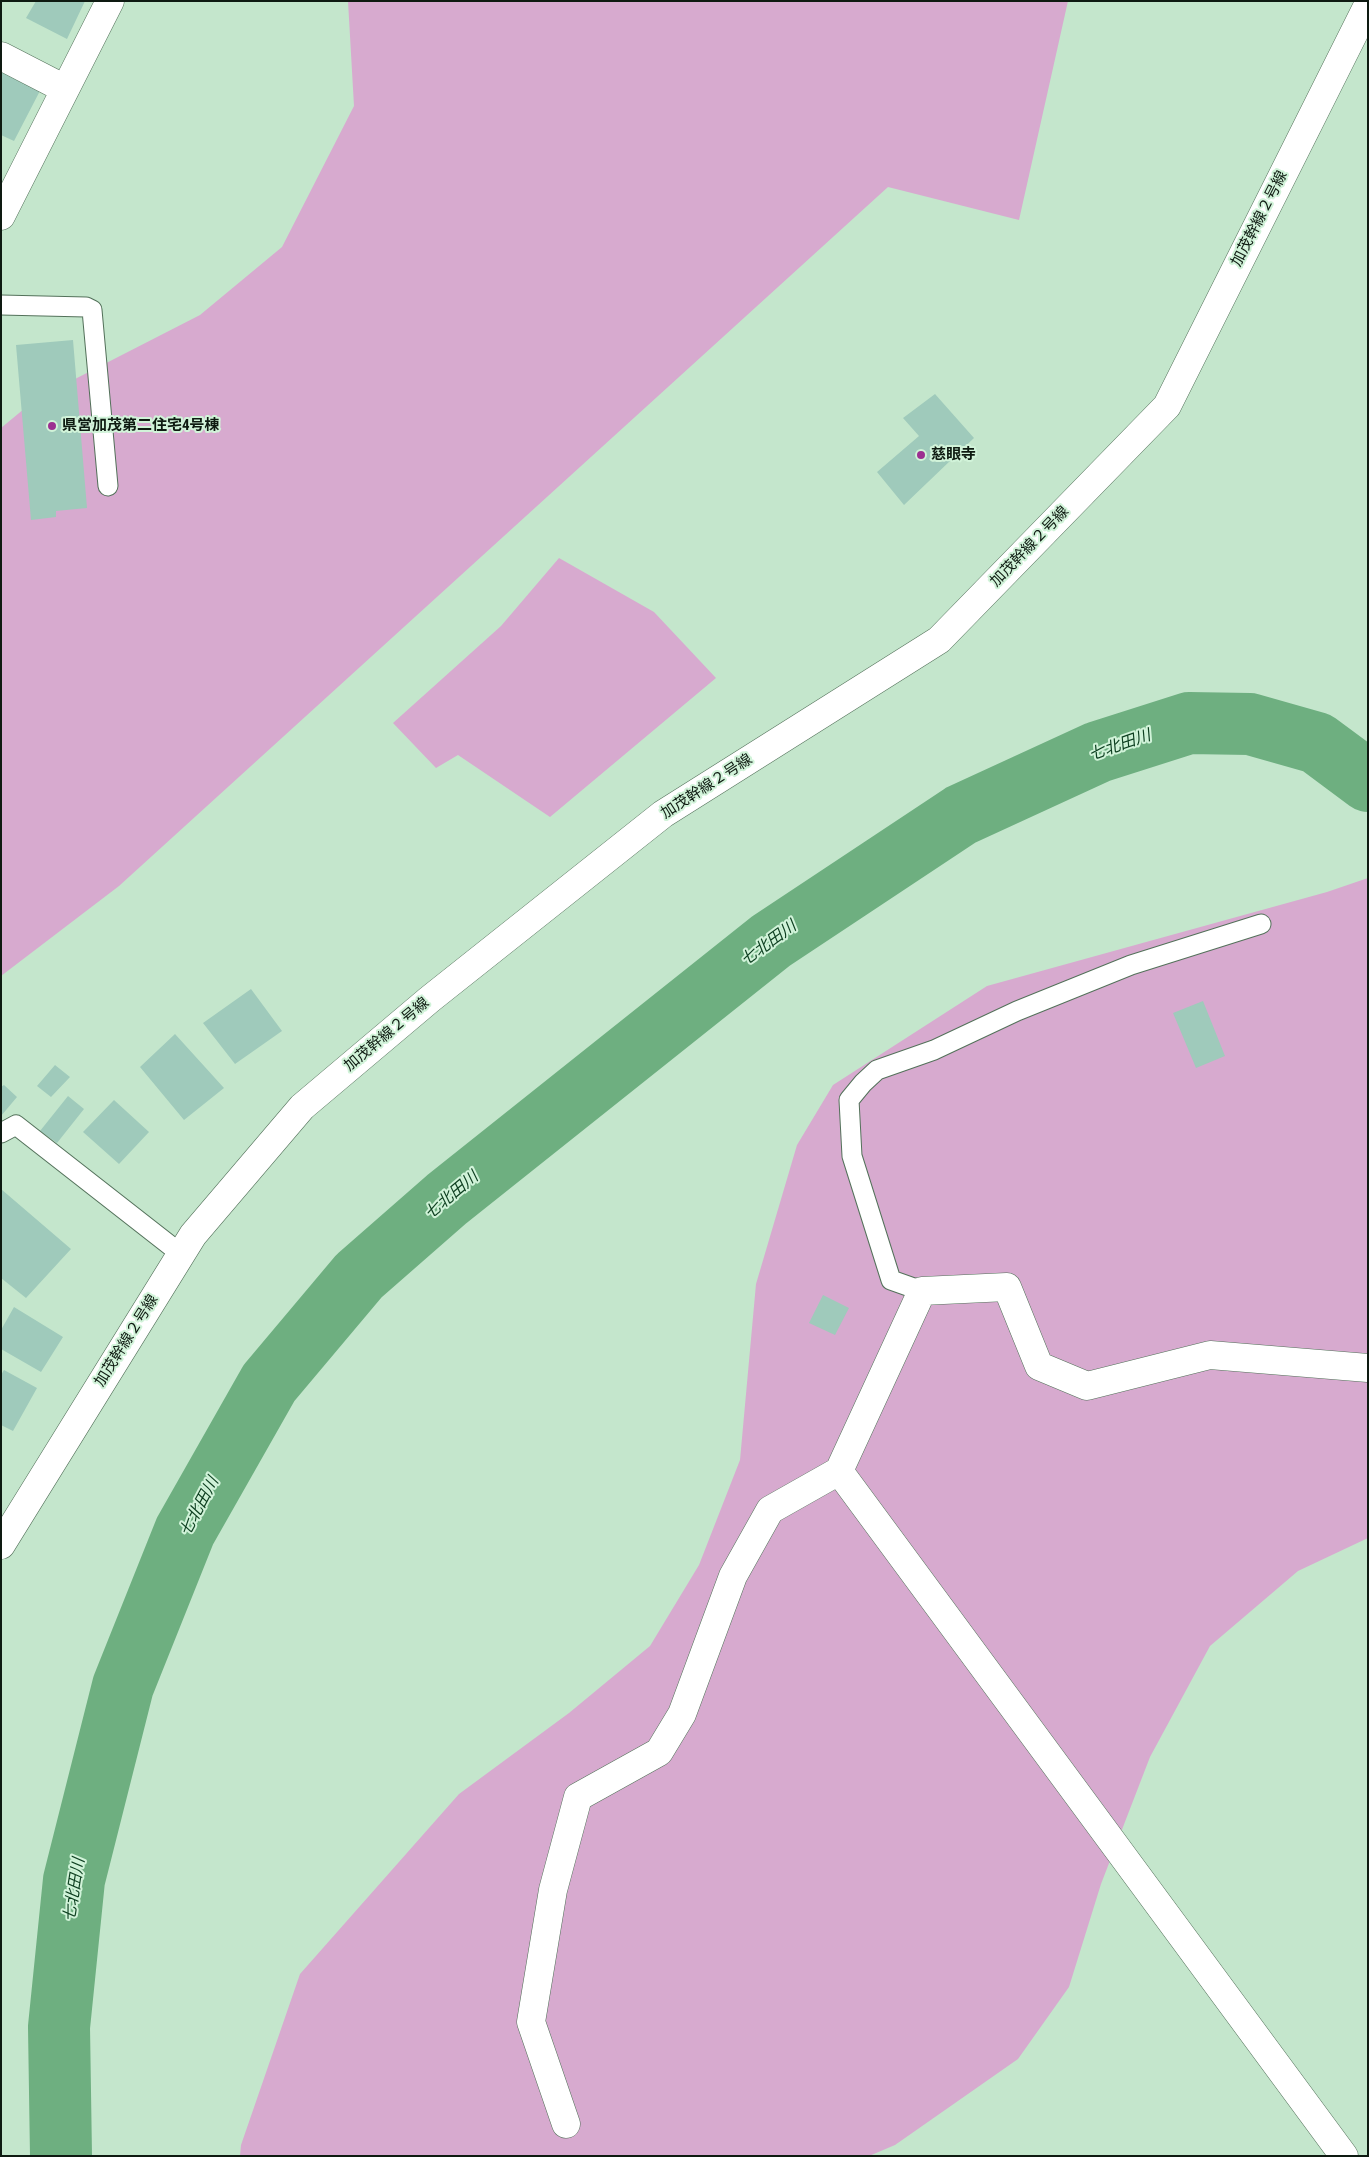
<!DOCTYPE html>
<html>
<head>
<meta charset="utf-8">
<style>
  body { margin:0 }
  #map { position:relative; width:1369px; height:2157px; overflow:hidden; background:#c4e6cc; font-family:"Roboto Condensed",sans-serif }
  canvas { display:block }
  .frame { position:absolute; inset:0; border:2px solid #0e1a11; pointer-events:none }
</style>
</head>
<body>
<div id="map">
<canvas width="1369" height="2157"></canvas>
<div class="frame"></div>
</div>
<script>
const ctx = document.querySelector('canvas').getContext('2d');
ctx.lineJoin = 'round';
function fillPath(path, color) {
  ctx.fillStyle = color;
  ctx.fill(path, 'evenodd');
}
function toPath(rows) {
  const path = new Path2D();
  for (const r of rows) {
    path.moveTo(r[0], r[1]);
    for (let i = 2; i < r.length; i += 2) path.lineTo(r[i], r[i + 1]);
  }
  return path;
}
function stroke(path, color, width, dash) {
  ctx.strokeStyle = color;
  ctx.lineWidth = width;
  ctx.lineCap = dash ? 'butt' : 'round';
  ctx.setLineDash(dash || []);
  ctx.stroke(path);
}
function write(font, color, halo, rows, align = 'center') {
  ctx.font = font + ' "Roboto Condensed","Noto Sans JP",sans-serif';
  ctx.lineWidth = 4;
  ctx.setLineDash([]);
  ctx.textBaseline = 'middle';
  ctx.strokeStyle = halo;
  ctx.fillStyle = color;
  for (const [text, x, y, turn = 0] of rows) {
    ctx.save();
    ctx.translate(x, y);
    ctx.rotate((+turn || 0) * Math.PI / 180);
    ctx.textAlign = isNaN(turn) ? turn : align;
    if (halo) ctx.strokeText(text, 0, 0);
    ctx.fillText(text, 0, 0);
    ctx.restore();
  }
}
fillPath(toPath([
  [348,1,1068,1,1019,220,888,187,119,886,1,976,1,428,36,399,200,315,282,247,354,106],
  [559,558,654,612,716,678,550,817,458,755,436,768,393,723,501,626],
  [1368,878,1368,1538,1298,1571,1210,1646,1150,1757,1101,1884,1069,1987,1018,2059,895,2145,869,2156,240,2156,241,2145,300,1974,459,1794,569,1713,650,1646,699,1565,740,1460,756,1284,797,1145,833,1085,987,986,1327,892]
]), '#d7aacf');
stroke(toPath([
  [61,2156,59,2027,74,1880,123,1686,185,1531,269,1383,359,1276,447,1199,771,941,961,815,1098,752,1189,723,1250,724,1317,743,1368,781]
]), '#6eaf80', 62);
fillPath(toPath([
  [36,1,85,1,67,39,26,18],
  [1,65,43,85,14,141,1,135],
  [73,340,87,508,56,511,56,517,31,520,16,345],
  [935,394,974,438,904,505,877,472,919,436,903,418],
  [251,989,282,1031,235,1064,203,1023],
  [1203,1001,1225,1056,1196,1068,1173,1013],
  [175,1034,224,1088,184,1120,140,1067],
  [55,1065,70,1077,51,1097,37,1086],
  [4,1085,17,1097,1,1116,1,1087],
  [68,1096,84,1109,57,1143,40,1131],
  [114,1100,149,1132,119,1164,83,1132],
  [1,1189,71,1249,26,1298,1,1278],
  [823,1295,849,1308,835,1335,809,1323],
  [14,1307,63,1337,41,1372,1,1349,1,1330],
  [4,1370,37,1388,13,1431,1,1425,1,1375]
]), '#9fcabb');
const service = toPath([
  [1,305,86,307,92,310,108,486],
  [1,1133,16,1125,181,1254],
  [922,1291,891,1280,852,1156,849,1100,863,1083,877,1070,934,1050,1017,1011,1131,965,1261,924]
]);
const minor = toPath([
  [1,56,65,89],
  [1,216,110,1],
  [566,2124,531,2022,553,1890,578,1797,659,1752,682,1714,733,1576,770,1510,839,1471],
  [1344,2156,839,1471,922,1291,1007,1287,1039,1366,1087,1386,1210,1355,1368,1368]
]);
const tertiary = toPath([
  [1,1545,193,1235,302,1107,430,999,663,814,939,640,1167,406,1368,5]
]);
stroke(service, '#53715a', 21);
stroke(minor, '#53715a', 29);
stroke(tertiary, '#53715a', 29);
stroke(service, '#fff', 19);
stroke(minor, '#fff', 28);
stroke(tertiary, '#fff', 28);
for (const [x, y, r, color] of [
  [52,426,5,"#9c3091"],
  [921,455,5,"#9c3091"]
]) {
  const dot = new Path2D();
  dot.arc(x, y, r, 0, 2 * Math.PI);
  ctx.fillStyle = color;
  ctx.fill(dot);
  stroke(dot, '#d1f3d9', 2);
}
write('15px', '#0e1a11', '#d1f3d9', [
  ["加茂幹線２号線",1260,219,-63],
  ["加茂幹線２号線",1030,547,-46],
  ["加茂幹線２号線",707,787,-33],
  ["加茂幹線２号線",387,1035,-40],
  ["加茂幹線２号線",127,1341,-58]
]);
write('bold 15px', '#0e1a11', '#d1f3d9', [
  ["県営加茂第二住宅4号棟",62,426],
  ["慈眼寺",931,455]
], 'left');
write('italic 16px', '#0c3e1f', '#d1f3d9', [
  ["七北田川",1120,746,-19],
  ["七北田川",769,944,-36],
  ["七北田川",452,1196,-40],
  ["七北田川",200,1507,-62],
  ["七北田川",75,1890,-81]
]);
</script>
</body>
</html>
